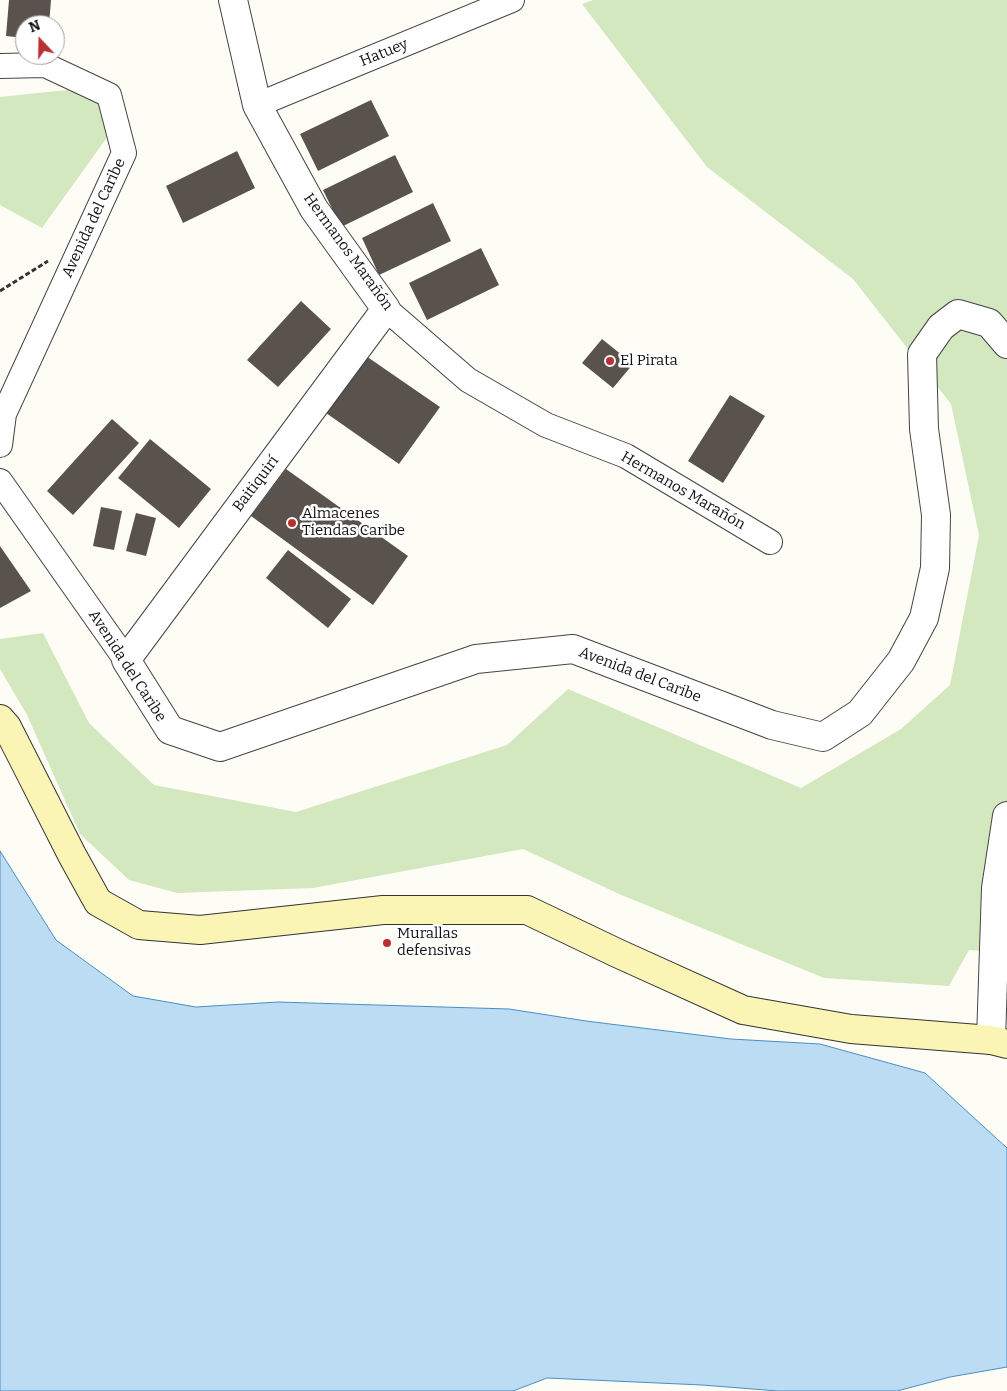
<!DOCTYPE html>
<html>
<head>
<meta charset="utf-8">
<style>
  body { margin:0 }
  #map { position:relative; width:1007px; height:1391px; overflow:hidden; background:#fefdf5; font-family:Bitter,serif }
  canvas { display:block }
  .north { position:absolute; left:15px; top:15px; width:50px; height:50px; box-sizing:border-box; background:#fff; border:1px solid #a0a0a0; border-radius:50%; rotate:339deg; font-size:14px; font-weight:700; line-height:20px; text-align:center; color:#111 }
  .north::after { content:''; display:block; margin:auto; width:18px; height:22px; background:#b93031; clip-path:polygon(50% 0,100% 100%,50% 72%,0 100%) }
</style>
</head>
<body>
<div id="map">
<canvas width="1007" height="1391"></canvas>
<div class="north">N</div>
</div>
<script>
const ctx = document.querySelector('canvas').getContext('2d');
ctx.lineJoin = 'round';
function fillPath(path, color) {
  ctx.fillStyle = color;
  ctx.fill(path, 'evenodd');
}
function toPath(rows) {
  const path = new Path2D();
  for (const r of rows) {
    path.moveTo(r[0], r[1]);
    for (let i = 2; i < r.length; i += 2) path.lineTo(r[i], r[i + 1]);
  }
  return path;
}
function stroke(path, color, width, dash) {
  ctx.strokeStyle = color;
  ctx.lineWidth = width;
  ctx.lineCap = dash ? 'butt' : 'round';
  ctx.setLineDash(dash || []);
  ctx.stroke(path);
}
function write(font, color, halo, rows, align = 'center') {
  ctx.font = font + ' Bitter,serif';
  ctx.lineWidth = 5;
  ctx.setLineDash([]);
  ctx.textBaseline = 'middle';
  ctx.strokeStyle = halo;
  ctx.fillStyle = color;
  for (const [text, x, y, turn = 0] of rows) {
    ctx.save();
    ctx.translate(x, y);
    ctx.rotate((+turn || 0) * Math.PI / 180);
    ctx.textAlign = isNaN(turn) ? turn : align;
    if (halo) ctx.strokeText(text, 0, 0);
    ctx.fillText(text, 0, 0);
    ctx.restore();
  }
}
fillPath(toPath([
  [593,0,1007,0,1007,953,969,950,949,986,824,978,619,894,523,849,313,888,177,893,129,880,80,834,27,715,0,669,0,639,43,633,89,723,154,785,296,812,507,745,568,689,801,788,901,729,950,685,979,535,951,404,853,279,707,167,582,4],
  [95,87,108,136,42,228,0,205,0,97]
]), '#d3e8bf');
const water = toPath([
  [0,851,56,940,133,996,196,1007,278,1002,509,1009,586,1021,731,1039,820,1044,925,1073,1007,1148,1007,1367,950,1377,897,1391,778,1391,702,1385,547,1378,513,1391,0,1391,0,851]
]);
fillPath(water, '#bcdcf3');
stroke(water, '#488ec5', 1);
fillPath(toPath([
  [9,0,51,0,49,25,25,25,25,38,6,36],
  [371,100,389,136,318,171,300,134],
  [237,151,255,188,183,223,166,186],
  [395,155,413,192,341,227,323,190],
  [433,203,451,241,379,275,362,238],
  [481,248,499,285,427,320,409,283],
  [301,301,331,329,278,387,247,360],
  [602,339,633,364,613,388,582,363],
  [366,356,440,407,399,464,326,413],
  [730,395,765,416,723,483,688,461],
  [112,419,139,443,73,515,47,491],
  [150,439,211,489,179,528,118,478],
  [286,469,408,556,373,605,251,516],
  [101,507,122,511,114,550,93,546],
  [136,513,156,518,146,556,126,551],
  [0,546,31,591,0,608],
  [288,550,351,599,328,628,266,578]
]), '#59524d');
const minor = toPath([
  [0,66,45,65,109,95,124,153,4,414,0,445],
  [257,105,512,0],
  [386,309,468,380,546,425,626,456,770,542],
  [0,481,126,660]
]);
const tertiary = toPath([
  [233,0,257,105,314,209,386,309,126,660,170,730,220,747,476,659,573,649,772,725,823,737,860,713,901,661,924,618,935,568,936,515,924,429,922,354,941,327,958,314,989,323,1007,344],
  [991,1040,996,888,1007,816]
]);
const secondary = toPath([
  [0,719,7,727,72,855,98,902,139,925,200,930,383,910,527,910,617,953,743,1010,851,1029,991,1040,1007,1044]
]);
stroke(minor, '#444', 26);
stroke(tertiary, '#444', 30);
stroke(secondary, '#333', 30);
stroke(toPath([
  [0,291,48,261]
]), '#333', 3, [5, 2.5]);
stroke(minor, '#fff', 24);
stroke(tertiary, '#fff', 28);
stroke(secondary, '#faf5b4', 28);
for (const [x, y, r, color] of [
  [610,361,5,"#b93031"],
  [292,523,5,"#b93031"],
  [387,943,5,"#b93031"]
]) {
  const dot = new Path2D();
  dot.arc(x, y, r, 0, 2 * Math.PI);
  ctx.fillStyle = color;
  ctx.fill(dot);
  stroke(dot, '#fff', 2);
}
write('15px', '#111', '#fff', [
  ["Hatuey",384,53,-22],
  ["Avenida del Caribe",94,218,-65],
  ["Hermanos Marañón",348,252,54],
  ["Baitiquirí",256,484,-53],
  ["Hermanos Marañón",683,491,30],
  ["Avenida del Caribe",127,666,57],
  ["Avenida del Caribe",640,675,21]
]);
write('15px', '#111', '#fff', [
  ["El Pirata",620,361],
  ["Almacenes",302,514],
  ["Tiendas Caribe",302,531],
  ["Murallas",397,934],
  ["defensivas",397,951]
], 'left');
</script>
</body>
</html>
